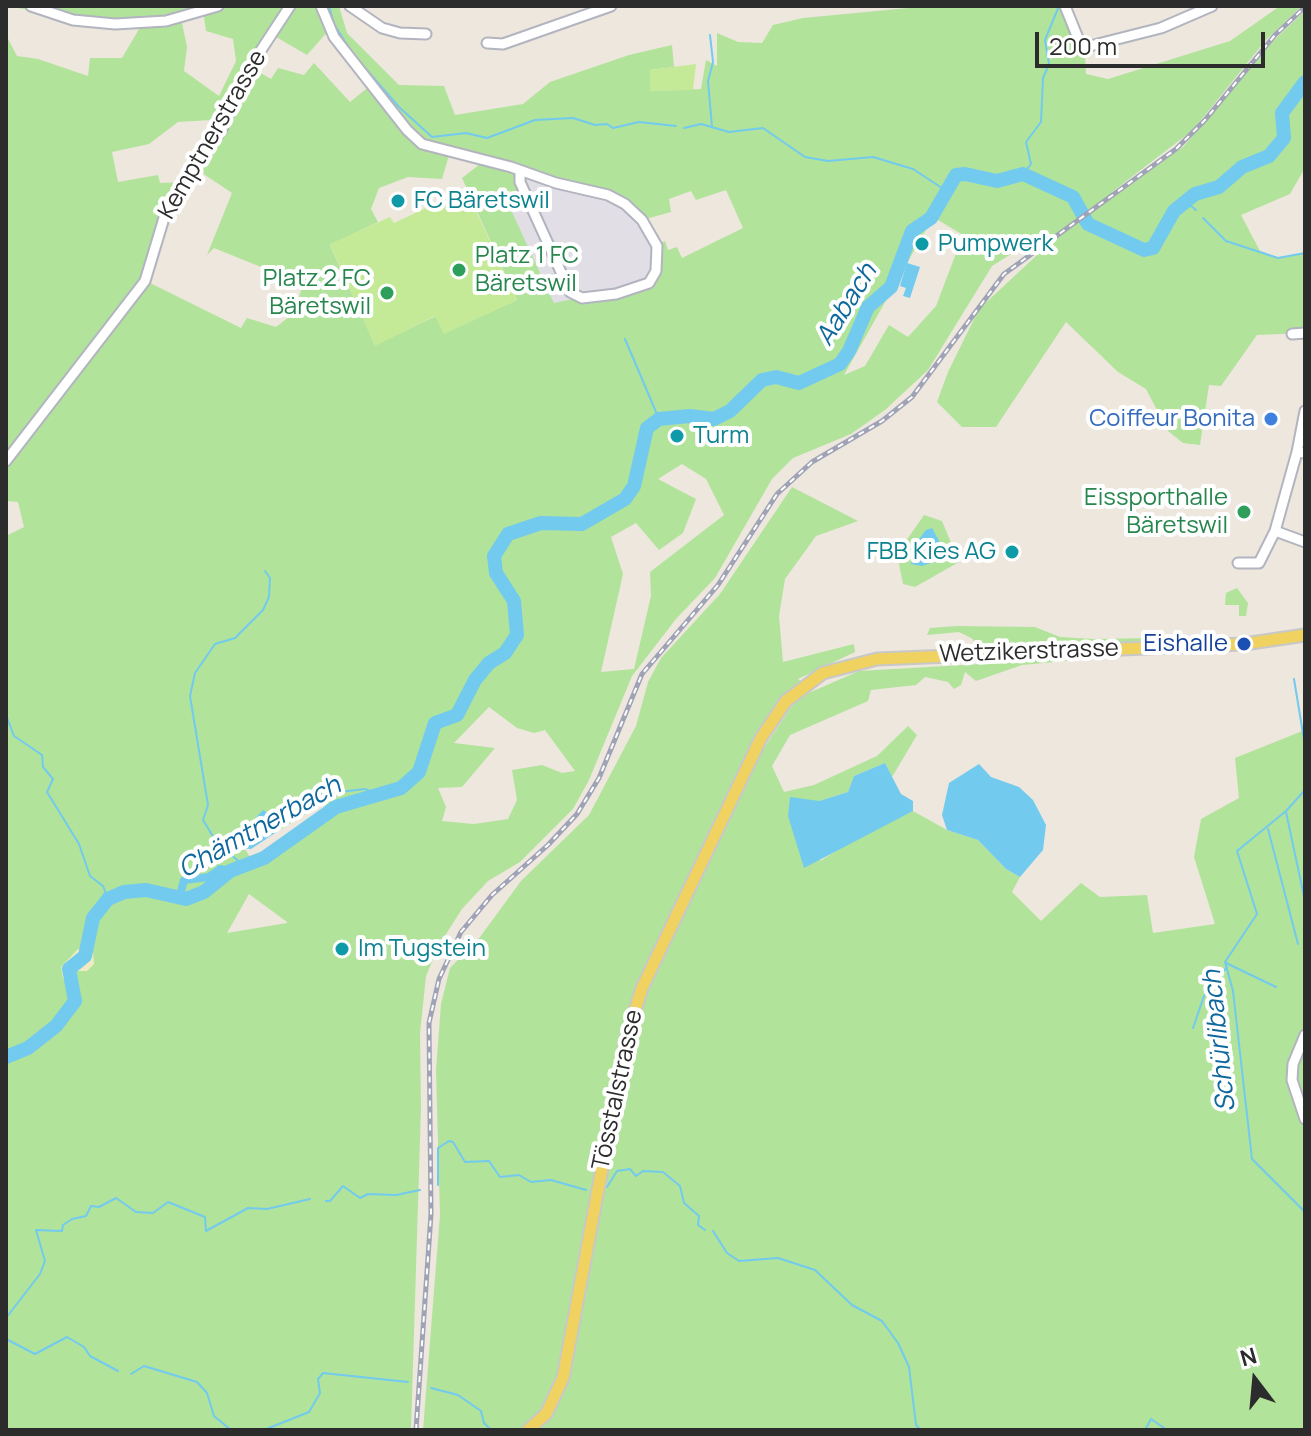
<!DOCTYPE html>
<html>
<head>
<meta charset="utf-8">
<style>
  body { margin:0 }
  #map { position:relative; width:1311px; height:1436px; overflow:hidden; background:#ede7de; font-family:Manrope,sans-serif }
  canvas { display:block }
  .frame { position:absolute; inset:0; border:8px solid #2c2c2c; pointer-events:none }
  .north { position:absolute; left:1215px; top:1340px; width:80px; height:80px; -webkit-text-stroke:6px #fff; paint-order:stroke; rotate:344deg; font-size:22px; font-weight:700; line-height:32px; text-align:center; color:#2c2c2c }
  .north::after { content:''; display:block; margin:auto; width:28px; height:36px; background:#2c2c2c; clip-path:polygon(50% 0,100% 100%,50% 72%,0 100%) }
  .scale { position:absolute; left:1035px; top:32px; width:230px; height:36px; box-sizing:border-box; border:4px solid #2c2c2c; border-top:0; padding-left:10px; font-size:24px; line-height:28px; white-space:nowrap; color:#2c2c2c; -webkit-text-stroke:6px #fff; paint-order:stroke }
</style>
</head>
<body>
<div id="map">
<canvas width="1311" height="1436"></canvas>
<div class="frame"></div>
<div class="north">N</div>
<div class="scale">200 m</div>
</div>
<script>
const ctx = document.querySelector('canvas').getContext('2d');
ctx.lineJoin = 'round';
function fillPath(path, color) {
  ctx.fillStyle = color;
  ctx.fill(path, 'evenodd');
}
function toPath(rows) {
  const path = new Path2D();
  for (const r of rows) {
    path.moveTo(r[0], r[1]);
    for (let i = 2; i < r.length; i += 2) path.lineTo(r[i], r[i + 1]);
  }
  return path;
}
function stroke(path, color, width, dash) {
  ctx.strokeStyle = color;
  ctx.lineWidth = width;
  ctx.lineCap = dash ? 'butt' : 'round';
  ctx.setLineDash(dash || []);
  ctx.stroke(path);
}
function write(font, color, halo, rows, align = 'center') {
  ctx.font = font + ' Manrope,sans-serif';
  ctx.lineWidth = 8;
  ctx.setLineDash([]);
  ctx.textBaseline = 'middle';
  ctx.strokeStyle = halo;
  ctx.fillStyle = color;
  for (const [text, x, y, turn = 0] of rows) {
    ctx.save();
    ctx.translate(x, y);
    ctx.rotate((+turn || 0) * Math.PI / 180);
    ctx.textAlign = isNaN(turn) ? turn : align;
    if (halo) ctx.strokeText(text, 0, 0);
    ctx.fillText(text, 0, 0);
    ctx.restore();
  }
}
fillPath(toPath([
  [511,167,625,204,657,246,649,283,554,303,504,196,519,190]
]), '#e1dee6');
fillPath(toPath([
  [7,6,189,6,191,15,181,18,187,47,184,71,219,96,236,61,233,39,206,31,203,11,218,6,339,6,347,33,399,85,444,86,455,115,523,104,550,82,629,55,672,45,674,67,650,70,650,91,701,89,706,60,717,66,717,33,738,42,762,43,773,25,803,18,929,6,1063,6,1067,26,1082,55,1085,54,1086,74,1108,79,1230,41,1280,6,1302,6,1266,40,1193,130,1112,192,1114,197,1184,146,1272,42,1305,11,1305,168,1290,194,1241,215,1260,251,1278,258,1305,253,1305,333,1257,335,1221,386,1209,385,1200,445,1183,443,1168,431,1146,389,1118,372,1066,322,996,427,962,427,937,402,948,372,979,309,1050,243,1043,234,992,266,928,370,885,410,851,434,793,458,772,479,715,578,676,619,632,676,589,780,573,809,520,862,488,881,462,909,439,945,426,976,420,1033,421,1107,411,1430,6,1430,6,536,24,527,18,502,6,501,6,461,11,453,6,450,6,35,17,56,38,59,88,76,90,58,122,58,142,24,89,23,31,6,29,10],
  [330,29,371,85,350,102,314,63,304,75,278,68,271,79,250,67,271,34,307,55],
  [228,119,196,169,232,193,207,255,214,248,303,284,294,313,276,327,247,318,241,328,146,281,167,208,186,182,160,183,158,175,118,182,112,152,149,144,178,122],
  [450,152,484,161,462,178,517,300,444,333,436,316,375,345,330,245,378,222,371,209,379,188,408,177,442,179],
  [511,168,625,204,642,220,671,212,669,199,691,191,696,200,726,190,743,228,682,258,677,247,668,250,665,241,656,245,656,272,649,283,554,303,505,197,520,191],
  [933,217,963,235,936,306,908,337,889,325,865,366,844,375],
  [682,464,706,479,724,515,650,572,651,596,634,669,601,672,623,574,611,537,636,523,659,550,683,533,696,499,658,479],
  [489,707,517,728,534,733,545,730,575,771,562,773,542,765,512,770,517,800,508,819,474,824,442,821,446,807,438,788,462,787,495,748,454,743],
  [324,803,327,812,272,855,253,862,238,838,249,829,275,828,278,831],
  [249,894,287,922,287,923,227,933],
  [792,487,858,521,816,536,785,579,779,616,783,662,854,644,855,652,798,679,806,685,761,738,764,748,791,707,804,695,859,671,1119,656,1022,665,976,681,965,672,961,685,954,689,948,682,925,677,916,685,871,690,868,701,790,735,772,766,784,792,814,785,877,756,908,726,917,735,892,777,885,763,854,776,848,792,819,801,820,861,872,829,913,811,947,830,978,840,1006,869,1020,877,1012,892,1041,921,1081,883,1100,897,1147,895,1153,933,1215,924,1194,857,1201,819,1239,798,1235,758,1305,730,1305,1430,423,1430,440,1215,436,1070,441,1004,450,968,480,937,521,881,589,815,636,726,648,682,661,658,720,594],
  [924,515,942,521,959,562,915,587,903,584,897,554],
  [1237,588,1248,603,1246,616,1239,616,1239,605,1225,605,1226,593],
  [957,626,1035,627,1060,637,1093,639,1214,637,1214,640,1003,646,973,644,973,639,959,632,927,635,930,628]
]), '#b2e39b');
fillPath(toPath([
  [88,944,93,952,94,964,87,971,75,971,74,980,63,979,61,967,77,950]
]), '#f2ebc1');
fillPath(toPath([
  [696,64,693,90,650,91,650,70],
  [466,189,517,300,444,334,435,316,375,346,330,244,390,217,394,223]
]), '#c5ea97');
fillPath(toPath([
  [907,263,920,267,910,298,903,296,906,288,900,286],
  [932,528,948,557,922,566,911,564,912,548,926,530],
  [885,763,901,794,913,801,913,811,804,868,788,816,790,797,819,801,848,792,854,776],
  [979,764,991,777,1019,787,1033,800,1046,825,1043,850,1020,877,1006,869,978,840,947,830,942,815,949,783],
  [263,810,276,818,278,831,251,849,238,848,234,841]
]), '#72caee');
stroke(toPath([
  [329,6,334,24,349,48],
  [710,35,713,62,708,81,712,127],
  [352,53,399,107,432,137,466,133,487,138,535,120,573,118,595,125,607,124,613,128,639,122,676,126],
  [684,128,701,124,729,132,763,128,805,157,828,161,873,157,913,169,945,190],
  [1023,174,1031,164,1026,142,1041,122,1043,78,1049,64,1045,40,1059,6],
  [1186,202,1196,210],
  [1203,218,1226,241,1278,258,1305,253],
  [625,339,659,419],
  [1294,679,1305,746],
  [6,715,14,736,42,755,43,767,53,779,47,792,79,844,90,876,103,886,108,899],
  [1305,790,1286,811,1237,851,1257,914,1225,962,1233,991,1252,1159,1305,1212],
  [1286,812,1305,901],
  [276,818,281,808,314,795,365,789,375,793],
  [1268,829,1298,944],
  [223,846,234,841],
  [242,864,217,843,203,820,208,805,190,696,195,673,215,644,235,638,263,610,269,597,270,578,265,571],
  [1226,963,1276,987],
  [1193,1028,1204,996,1227,967],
  [438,1185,438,1148,449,1141,453,1142,465,1162,489,1161,500,1177,519,1175,531,1182,551,1180,586,1190],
  [607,1187,617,1171,630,1169,636,1176,643,1171,663,1172,680,1186,684,1203,699,1216,698,1225,705,1230],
  [326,1201,330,1201,343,1186,360,1198,368,1194,396,1195,420,1190],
  [713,1231,727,1253,739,1261,778,1258,815,1270,852,1305,882,1321,898,1343,909,1367,916,1425,921,1430],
  [6,1318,40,1274,45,1261,36,1230,62,1231,63,1225,72,1219,86,1216,91,1206,99,1207,116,1198,136,1212,153,1213,168,1202,205,1217,206,1231,248,1208,267,1209,310,1199],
  [6,1339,35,1354,67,1337,84,1347,90,1356,118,1371],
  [131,1374,144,1366,197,1382,207,1393,214,1416,231,1430],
  [431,1388,458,1395,481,1411,484,1423,491,1430],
  [264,1430,309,1412,320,1393,318,1379,323,1373,408,1382],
  [1145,1430,1151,1419,1167,1430]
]), '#72caee', 2);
stroke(toPath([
  [179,899,184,880,209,877,220,869,230,871]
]), '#72caee', 8);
stroke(toPath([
  [6,1057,28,1048,56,1026,75,1001,69,969,85,956,93,918,108,899,124,892,146,890,186,899,204,892,230,871,264,858,336,807,401,788,419,772,435,723,457,715,475,680,489,663,505,653,517,635,514,601,496,573,494,556,508,534,541,523,582,524,625,499,634,486,647,428,659,419,690,416,714,419,730,411,762,380,776,377,799,383,840,364,849,351,868,307,891,287,912,231,931,218,956,175,965,174,997,181,1023,174,1073,197,1088,224,1144,250,1153,248,1174,211,1195,194,1219,187,1242,167,1269,156,1284,138,1282,113,1305,82]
]), '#72caee', 14);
const minor = toPath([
  [31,6,73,20,115,24,166,21,218,6],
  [321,6,334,37,407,130,422,144,511,167,556,183,608,195,625,204,642,220,657,246,656,271,649,283,616,294,582,298,570,292,520,182,520,171],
  [350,6,382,28,400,33,426,34],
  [1065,6,1082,48,1161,28,1212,6],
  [487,43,503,44,611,6],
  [1292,334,1305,333],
  [1297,452,1305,411],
  [1305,453,1297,452,1275,531,1305,542],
  [6,461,145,281,167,208,222,129,250,67,290,6],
  [1238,563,1259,563,1275,531],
  [1305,1035,1293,1064,1292,1080,1305,1119]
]);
const major = toPath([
  [528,1430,546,1414,563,1378,626,1039,642,988,761,738,786,701,823,673,877,659,1244,644,1305,635]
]);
stroke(minor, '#b2b4bf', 13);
stroke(major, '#c8c8c8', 15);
stroke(minor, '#fff', 9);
stroke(major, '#f0d260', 11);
const rail = toPath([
  [416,1430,431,1214,429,1023,439,979,461,932,492,895,548,845,577,814,599,778,642,674,718,585,777,494,812,462,882,421,912,397,1004,274,1176,149,1205,120,1275,35,1305,7]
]);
stroke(rail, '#a0a3b6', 5);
stroke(rail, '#fff', 2, [6]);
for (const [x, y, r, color] of [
  [398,201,8,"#0f9aa8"],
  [922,244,8,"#0f9aa8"],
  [459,270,8,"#2e9e5b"],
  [387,293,8,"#2e9e5b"],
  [1271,419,8,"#3f7fe0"],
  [677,436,8,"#0f9aa8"],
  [1244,512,8,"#2e9e5b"],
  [1012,552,8,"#0f9aa8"],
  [1244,644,8,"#1a4fb4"],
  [342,949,8,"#0f9aa8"]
]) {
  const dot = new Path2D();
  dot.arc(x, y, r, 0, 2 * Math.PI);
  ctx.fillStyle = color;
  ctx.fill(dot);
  stroke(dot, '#fff', 3);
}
write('24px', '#2c2c2c', '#fff', [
  ["Kemptnerstrasse",213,135,-60],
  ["Wetzikerstrasse",1029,652,-2],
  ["Tösstalstrasse",618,1090,-78]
]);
write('24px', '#0d838f', '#fff', [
  ["FC Bäretswil",414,201],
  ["Pumpwerk",938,244],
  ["Turm",693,436],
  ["FBB Kies AG",996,552,"right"],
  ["Im Tugstein",358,949]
], 'left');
write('24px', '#27864d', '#fff', [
  ["Platz 1 FC",475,256,"left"],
  ["Bäretswil",475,284,"left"],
  ["Platz 2 FC",371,279],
  ["Bäretswil",371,307],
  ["Eissporthalle",1228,498],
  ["Bäretswil",1228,526]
], 'right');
write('24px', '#366cbe', '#fff', [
  ["Coiffeur Bonita",1255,419]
], 'right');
write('24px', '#164399', '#fff', [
  ["Eishalle",1228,644]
], 'right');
write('italic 26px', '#0e689d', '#fff', [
  ["Aabach",847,305,-58],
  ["Chämtnerbach",260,828,-29],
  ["Schürlibach",1220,1041,-96]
]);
</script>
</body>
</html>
